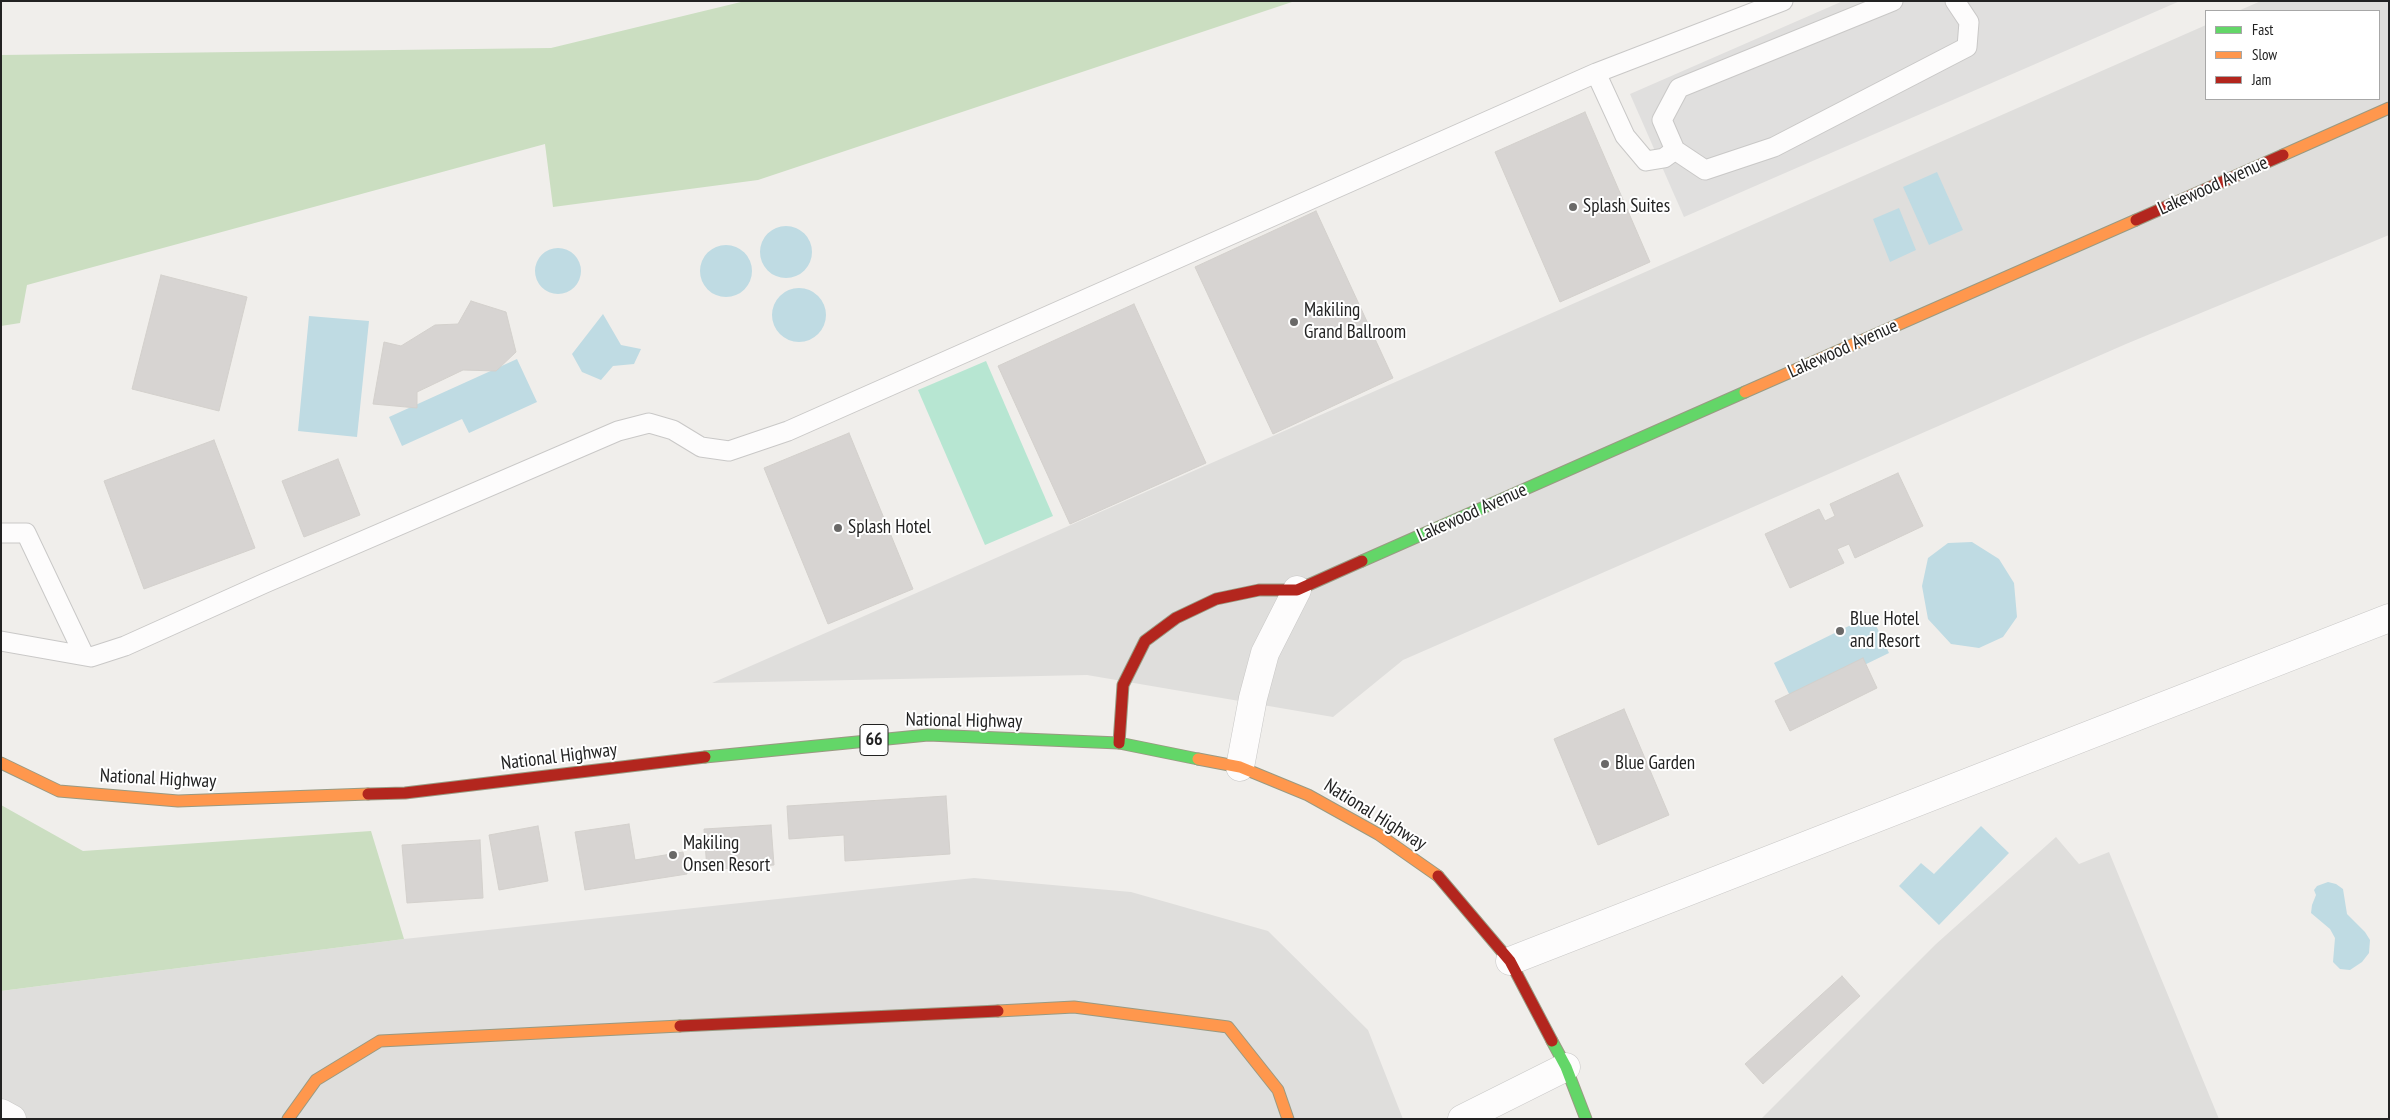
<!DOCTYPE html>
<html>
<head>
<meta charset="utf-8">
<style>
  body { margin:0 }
  #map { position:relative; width:2390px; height:1120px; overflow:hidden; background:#f0eeeb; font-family:"PT Sans Narrow",sans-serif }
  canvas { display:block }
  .frame { position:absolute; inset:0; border:2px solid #222; pointer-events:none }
  .legend { position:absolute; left:2205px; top:10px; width:175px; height:90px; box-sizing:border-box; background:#fff; border:1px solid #a7a7a7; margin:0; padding:6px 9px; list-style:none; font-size:15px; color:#222 }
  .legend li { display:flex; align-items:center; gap:10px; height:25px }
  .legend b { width:25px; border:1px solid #a7a7a7 }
</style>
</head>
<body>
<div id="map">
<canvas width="2390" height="1120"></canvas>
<div class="frame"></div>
<ul class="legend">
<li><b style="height:6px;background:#63d668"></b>Fast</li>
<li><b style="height:6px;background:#ff974d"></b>Slow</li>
<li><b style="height:6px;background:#b3261e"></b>Jam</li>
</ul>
</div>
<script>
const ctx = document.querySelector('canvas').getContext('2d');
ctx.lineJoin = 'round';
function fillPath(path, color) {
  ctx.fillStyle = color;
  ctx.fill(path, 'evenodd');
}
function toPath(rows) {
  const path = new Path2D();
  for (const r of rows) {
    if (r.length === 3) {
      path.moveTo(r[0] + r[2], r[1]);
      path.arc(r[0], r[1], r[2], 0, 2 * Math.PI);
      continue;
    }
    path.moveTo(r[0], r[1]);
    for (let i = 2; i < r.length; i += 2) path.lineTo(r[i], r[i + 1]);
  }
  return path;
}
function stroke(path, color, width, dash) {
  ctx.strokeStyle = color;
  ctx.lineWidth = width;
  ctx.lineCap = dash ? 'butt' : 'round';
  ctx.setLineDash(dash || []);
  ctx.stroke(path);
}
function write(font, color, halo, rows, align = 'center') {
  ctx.font = font + ' "PT Sans Narrow",sans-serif';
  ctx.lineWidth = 4;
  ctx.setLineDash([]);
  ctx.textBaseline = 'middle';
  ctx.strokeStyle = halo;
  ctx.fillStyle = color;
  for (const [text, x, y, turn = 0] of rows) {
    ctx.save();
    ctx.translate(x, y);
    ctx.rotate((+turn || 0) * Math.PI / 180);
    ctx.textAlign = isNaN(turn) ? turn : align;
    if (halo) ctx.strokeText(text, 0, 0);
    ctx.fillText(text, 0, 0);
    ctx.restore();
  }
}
fillPath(toPath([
  [2261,1,2389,1,2389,235,2126,344,1403,660,1333,717,1087,675,712,683,2206,25,2206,99,2379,99,2379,11,2238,11],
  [2056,837,2079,864,2109,852,2219,1119,1761,1119,1936,944],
  [974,878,1131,892,1268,931,1368,1030,1403,1119,1,1119,1,991,404,939]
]), '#dfdedc');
fillPath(toPath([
  [745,1,1295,1,758,180,553,207,545,144,27,285,20,323,1,326,1,55,551,48],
  [1,805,83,851,371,831,404,939,1,991]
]), '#cbdec1');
fillPath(toPath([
  [986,361,1053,516,985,545,918,390]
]), '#b7e6d2');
fillPath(toPath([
  [1843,1,2180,1,1684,217,1630,94]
]), '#e0dfde');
fillPath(toPath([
  [1937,172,1963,230,1929,245,1903,187],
  [1899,208,1916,250,1890,262,1873,219],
  [786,252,26],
  [726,271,26],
  [558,271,23],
  [799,315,27],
  [603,314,621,345,641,349,634,364,613,366,601,380,582,372,572,354],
  [309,316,369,321,357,437,298,431],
  [517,359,537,402,469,433,462,419,402,446,389,417],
  [1972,542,1999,559,2014,583,2017,617,2003,637,1979,648,1951,644,1928,619,1922,586,1928,558,1948,543],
  [1871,615,1889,653,1792,700,1774,663],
  [1981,826,2009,853,1939,925,1899,886,1921,863,1934,874],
  [2328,882,2336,884,2343,889,2347,914,2365,932,2370,940,2369,953,2362,962,2350,970,2340,969,2333,962,2335,938,2330,929,2311,913,2312,905,2316,895,2314,890,2317,886]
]), '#bfdbe3');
const building = toPath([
  [1585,112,1650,262,1560,302,1495,152,1585,112],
  [1316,211,1393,378,1273,434,1195,267,1316,211],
  [161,275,247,297,219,411,132,389,161,275],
  [471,301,506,312,516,352,496,371,463,370,417,392,417,408,373,404,384,342,401,346,435,325,458,324,471,301],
  [1134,304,1206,463,1070,524,998,366,1134,304],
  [849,433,913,589,828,624,764,468,849,433],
  [214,440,255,548,144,589,104,481,214,440],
  [338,459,360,515,304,537,282,481,338,459],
  [1898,473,1923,526,1855,558,1849,544,1837,549,1844,563,1790,588,1765,534,1819,509,1825,521,1835,516,1830,504,1898,473],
  [1863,658,1877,688,1790,731,1775,701,1863,658],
  [1624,709,1669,815,1598,845,1554,739,1624,709],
  [946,796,950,854,845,861,844,835,789,839,787,806,946,796],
  [629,824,635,860,683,852,687,874,585,890,575,832,629,824],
  [771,825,774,865,707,870,704,829,771,825],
  [538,826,548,881,499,890,489,835,538,826],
  [480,840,483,898,407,903,402,845,480,840],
  [1842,976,1860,996,1763,1084,1745,1064,1842,976]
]);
fillPath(building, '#d7d4d2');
stroke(building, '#d3d0cc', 1);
const lane = toPath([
  [1893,1,1679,88,1662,120,1675,150,1705,170,1774,147,1967,47,1969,22,1955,1],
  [1596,73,1625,136,1646,161,1664,158,1675,150],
  [1,533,26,533,84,655],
  [1,641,91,657,125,646,265,583,618,431,649,423,673,430,701,447,729,451,788,431,1596,73,1783,1]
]);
const street = toPath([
  [1240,767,1253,698,1265,653,1297,590],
  [1510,961,2389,618],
  [1,1113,12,1119],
  [1462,1119,1566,1067]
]);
const fast = toPath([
  [1362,561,1745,392],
  [705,757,928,735,1119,743,1198,759],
  [1552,1041,1566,1067,1586,1119]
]);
const slow = toPath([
  [2283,155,2389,108],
  [1745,392,2136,220],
  [1198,759,1240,767,1308,795,1378,834,1438,876],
  [1,763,59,791,178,801,368,794],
  [998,1011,1074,1007,1228,1027,1278,1090,1288,1119],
  [288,1119,316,1080,380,1041,680,1026]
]);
const jam = toPath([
  [2136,220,2283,155],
  [1119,743,1123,685,1145,641,1176,618,1216,599,1259,590,1297,590,1362,561],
  [368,794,405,793,705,757],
  [1438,876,1510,961,1552,1041],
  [680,1026,998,1011]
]);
stroke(lane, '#c9c8c7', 21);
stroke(street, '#c9c8c7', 29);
stroke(fast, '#999a82', 13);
stroke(slow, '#999a82', 13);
stroke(jam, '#999a82', 13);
stroke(lane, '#fdfcfc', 19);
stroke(street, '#fdfcfc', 28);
stroke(fast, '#63d668', 11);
stroke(slow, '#ff974d', 11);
stroke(jam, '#b3261e', 11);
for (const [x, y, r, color] of [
  [1573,207,5,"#6a6968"],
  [1294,322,5,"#6a6968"],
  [838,528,5,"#6a6968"],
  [1840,631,5,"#6a6968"],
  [1605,764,5,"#6a6968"],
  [673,855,5,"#6a6968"]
]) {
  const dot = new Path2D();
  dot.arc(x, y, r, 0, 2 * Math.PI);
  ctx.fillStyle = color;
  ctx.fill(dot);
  stroke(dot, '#fff', 2);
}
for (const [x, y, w] of [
  [874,740,28]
]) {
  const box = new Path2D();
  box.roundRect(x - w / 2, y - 15.5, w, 31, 4);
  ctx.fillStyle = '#fff';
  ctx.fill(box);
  stroke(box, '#222', 1);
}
write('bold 18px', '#222', null, [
  ["66",874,740]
]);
write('19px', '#222', '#fff', [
  ["Lakewood Avenue",2213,186,-24],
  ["Lakewood Avenue",1843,349,-24],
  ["Lakewood Avenue",1472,513,-24],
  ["National Highway",964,721,1],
  ["National Highway",559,757,-7],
  ["National Highway",158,779,3],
  ["National Highway",1375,815,32]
]);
write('19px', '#222', '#fff', [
  ["Splash Suites",1583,207],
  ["Makiling",1304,311],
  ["Grand Ballroom",1304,333],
  ["Splash Hotel",848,528],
  ["Blue Hotel",1850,620],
  ["and Resort",1850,642],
  ["Blue Garden",1615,764],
  ["Makiling",683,844],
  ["Onsen Resort",683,866]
], 'left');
</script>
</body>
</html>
